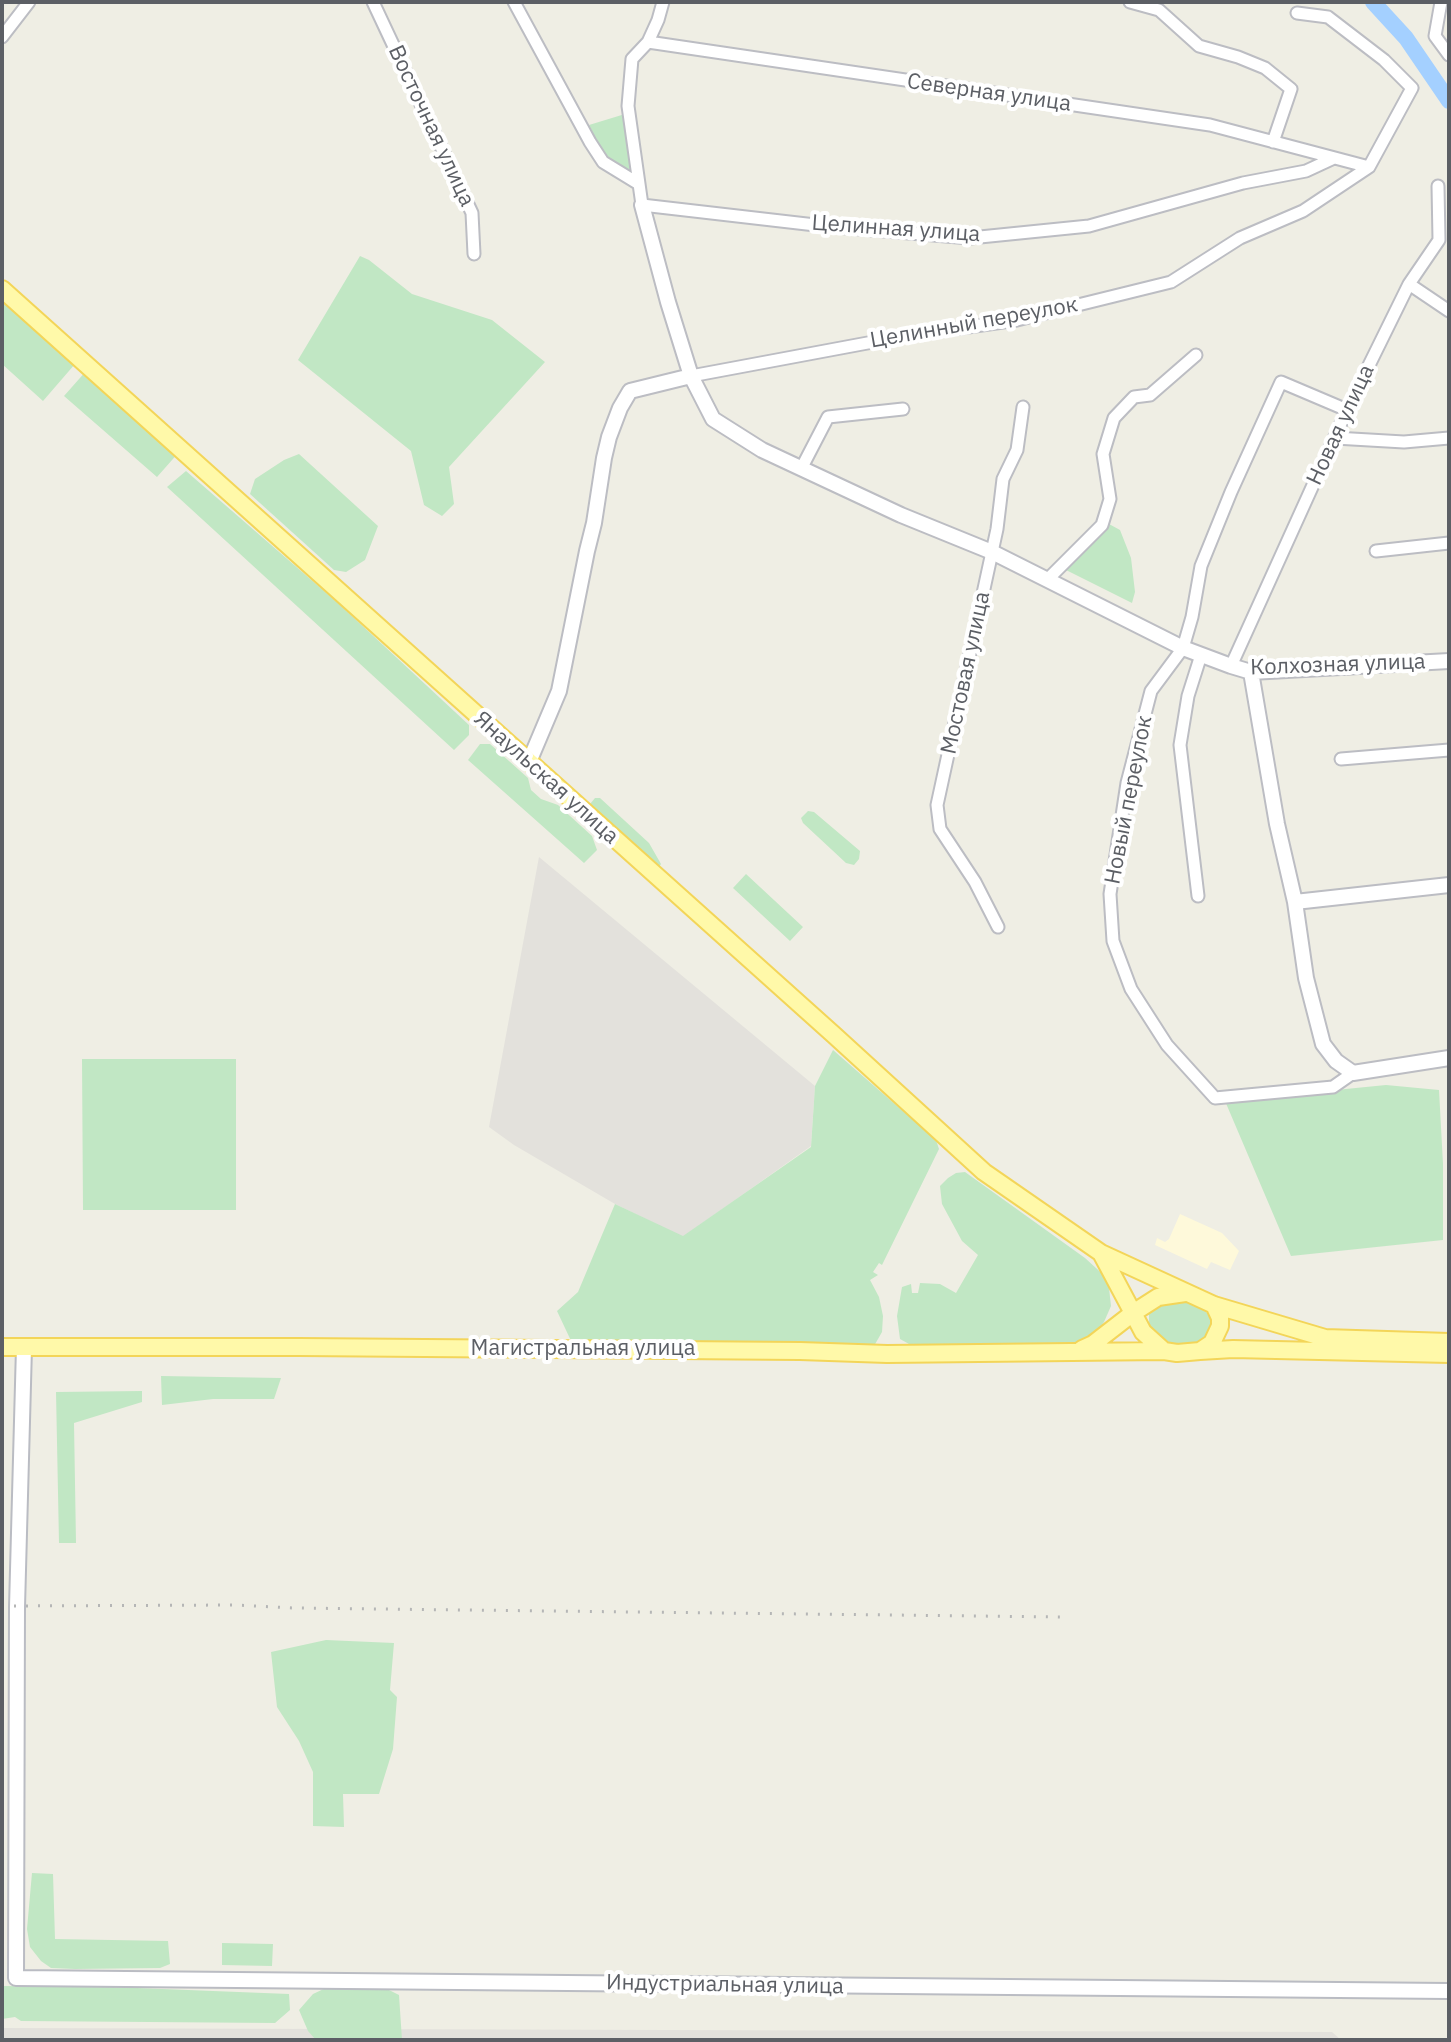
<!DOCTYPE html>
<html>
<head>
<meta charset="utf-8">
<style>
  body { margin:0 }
  #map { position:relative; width:1451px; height:2042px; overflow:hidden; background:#efeee4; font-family:"IBM Plex Sans",sans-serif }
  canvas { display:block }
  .frame { position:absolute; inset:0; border:4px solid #5c5f65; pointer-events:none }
</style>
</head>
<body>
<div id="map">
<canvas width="1451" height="2042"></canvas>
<div class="frame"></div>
</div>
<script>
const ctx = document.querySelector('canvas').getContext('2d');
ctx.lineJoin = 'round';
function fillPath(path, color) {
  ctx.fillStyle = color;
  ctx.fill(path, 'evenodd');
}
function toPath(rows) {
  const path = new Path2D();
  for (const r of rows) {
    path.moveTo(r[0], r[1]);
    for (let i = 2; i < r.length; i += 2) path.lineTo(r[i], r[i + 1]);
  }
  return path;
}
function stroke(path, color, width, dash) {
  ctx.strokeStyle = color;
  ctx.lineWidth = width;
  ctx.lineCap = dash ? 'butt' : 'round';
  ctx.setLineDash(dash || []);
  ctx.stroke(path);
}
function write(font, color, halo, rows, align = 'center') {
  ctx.font = font + ' "IBM Plex Sans",sans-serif';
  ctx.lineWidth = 8;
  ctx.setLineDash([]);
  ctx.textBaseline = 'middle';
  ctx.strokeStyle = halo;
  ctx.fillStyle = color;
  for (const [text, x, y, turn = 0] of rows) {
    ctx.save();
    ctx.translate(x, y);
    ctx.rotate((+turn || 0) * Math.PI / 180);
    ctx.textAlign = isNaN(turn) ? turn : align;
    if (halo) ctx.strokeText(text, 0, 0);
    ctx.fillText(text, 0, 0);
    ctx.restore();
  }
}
fillPath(toPath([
  [1180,1214,1222,1233,1239,1251,1230,1270,1211,1262,1207,1269,1155,1245,1157,1238,1165,1242,1169,1239]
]), '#fef9da');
fillPath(toPath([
  [539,857,815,1086,811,1146,683,1237,615,1204,514,1145,489,1127],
  [2,2028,1332,2032,1341,2040,2,2040]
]), '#e3e1dc');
fillPath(toPath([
  [625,114,635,176,604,156,589,125],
  [360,256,369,260,412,294,492,320,545,362,449,467,454,504,442,516,424,505,411,451,298,360],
  [2,298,75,364,43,401,2,364],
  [87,370,180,451,157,477,64,396],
  [299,454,378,526,365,560,346,572,334,570,250,494,255,479,284,460],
  [186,471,339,604,469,725,469,735,454,750,167,487],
  [1109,524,1120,530,1131,558,1135,592,1132,603,1064,569],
  [480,744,490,744,528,778,531,790,541,799,558,805,592,836,597,850,584,863,468,760],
  [595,798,600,798,649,843,661,864,659,867,590,804],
  [808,811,814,812,860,851,859,859,854,865,846,863,803,823,801,818],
  [746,874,803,927,790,941,733,888],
  [833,1050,936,1140,939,1149,882,1265,879,1263,873,1272,878,1275,870,1280,879,1297,883,1316,882,1332,874,1346,573,1345,557,1311,578,1292,615,1204,683,1236,811,1147,815,1086],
  [82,1059,236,1059,236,1210,83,1210],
  [1386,1085,1439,1090,1443,1164,1443,1240,1291,1256,1225,1101],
  [965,1172,1085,1258,1108,1279,1111,1306,1104,1322,1093,1337,1075,1346,909,1344,900,1339,897,1316,902,1287,911,1284,912,1293,918,1293,920,1283,940,1284,956,1293,978,1255,962,1241,942,1204,940,1186,948,1178,956,1173],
  [1181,1300,1204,1309,1212,1320,1211,1332,1204,1341,1193,1345,1171,1345,1161,1340,1149,1328,1149,1314,1155,1306],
  [161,1376,281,1378,274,1399,213,1399,162,1405],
  [142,1391,142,1402,74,1423,76,1543,59,1543,56,1392],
  [326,1640,394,1643,390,1690,397,1697,393,1749,379,1794,343,1794,344,1827,313,1826,313,1772,299,1741,277,1707,271,1652],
  [32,1873,53,1874,55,1939,168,1941,170,1964,160,1968,75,1969,51,1968,41,1961,30,1947,27,1929],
  [222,1943,273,1944,272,1966,222,1965],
  [2,1986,112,1987,289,1994,290,2010,275,2023,21,2021,15,2017,2,2019],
  [328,1987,383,1987,399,1995,402,2040,316,2040,308,2031,299,2010,313,1994]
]), '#c1e7c4');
stroke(toPath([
  [1373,2,1406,38,1449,101]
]), '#a4d0ff', 16);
const minor = toPath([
  [373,2,472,213,474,254],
  [514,2,590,142,603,162,639,184],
  [663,2,658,20,648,42,632,59,628,106,642,205,824,226,970,238,1089,226,1243,183,1306,171,1334,158],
  [1130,2,1159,10,1199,46,1238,57,1265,68,1291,89,1273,142],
  [1441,2,1435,36,1449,55],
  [2,37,29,2],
  [648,42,1210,125,1369,167],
  [1409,284,1449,311],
  [691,376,905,336,1017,320,1171,282,1240,238,1303,211,1369,167,1412,88,1384,60,1328,17,1297,13],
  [1347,410,1281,382,1231,492,1201,566,1192,617,1183,648,1151,691,1127,783,1110,894,1113,941,1131,989,1167,1045,1215,1098,1333,1087,1353,1073],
  [1335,438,1404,442,1449,438],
  [801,469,828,417,903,409],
  [1376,551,1449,543],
  [1047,580,1102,525,1110,499,1103,454,1114,418,1134,397,1150,395,1196,355],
  [1231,666,1347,410,1409,284,1439,240,1438,186],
  [1341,759,1449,750],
  [1198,896,1180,745,1188,696,1201,655],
  [998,927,975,882,940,829,937,805,997,529,1003,479,1017,450,1023,407]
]);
const tertiary = toPath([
  [642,205,668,302,691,376,713,419,762,450,901,515,992,552,1183,648,1231,666,1251,672,1449,661],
  [1251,672,1277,824,1295,902,1306,978,1323,1044,1336,1061,1353,1073,1449,1058],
  [529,762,559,691,587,551,594,523,604,458,609,437,620,408,630,391,691,376],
  [1295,902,1449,885]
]);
const secondary = toPath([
  [24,1347,17,1607,16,1978,1449,1991]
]);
const primary = toPath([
  [2,289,834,1035,984,1172,1101,1253,1214,1305,1325,1338,1449,1342],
  [1185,1293,1158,1297,1133,1313,1143,1332,1164,1351,1177,1353,1200,1351,1212,1343,1220,1326,1220,1318,1214,1305],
  [2,1347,299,1347,800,1351,887,1354,1164,1351],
  [1082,1349,1093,1344,1133,1313,1101,1253],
  [1200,1351,1233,1349,1449,1354]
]);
stroke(minor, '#bcbdc3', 15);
stroke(tertiary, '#bcbdc3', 18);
stroke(secondary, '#babcc3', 18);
stroke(primary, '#f3d559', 20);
stroke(minor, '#fff', 11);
stroke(tertiary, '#fff', 14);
stroke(secondary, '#fff', 14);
stroke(primary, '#fff9a9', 16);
stroke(toPath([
  [2,1606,236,1605,294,1608,1062,1617]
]), '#b5b6b6', 3, [2, 10]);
write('22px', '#5c5f65', '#fff', [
  ["Северная улица",989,93,8],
  ["Восточная улица",431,126,65],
  ["Целинная улица",896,229,4],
  ["Целинный переулок",974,323,-10],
  ["Новая улица",1341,425,-65],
  ["Колхозная улица",1338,665,-2],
  ["Мостовая улица",966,673,-78],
  ["Янаульская улица",546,778,42],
  ["Новый переулок",1129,800,-79],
  ["Магистральная улица",583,1349],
  ["Индустриальная улица",725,1985,1]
]);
</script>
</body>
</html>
